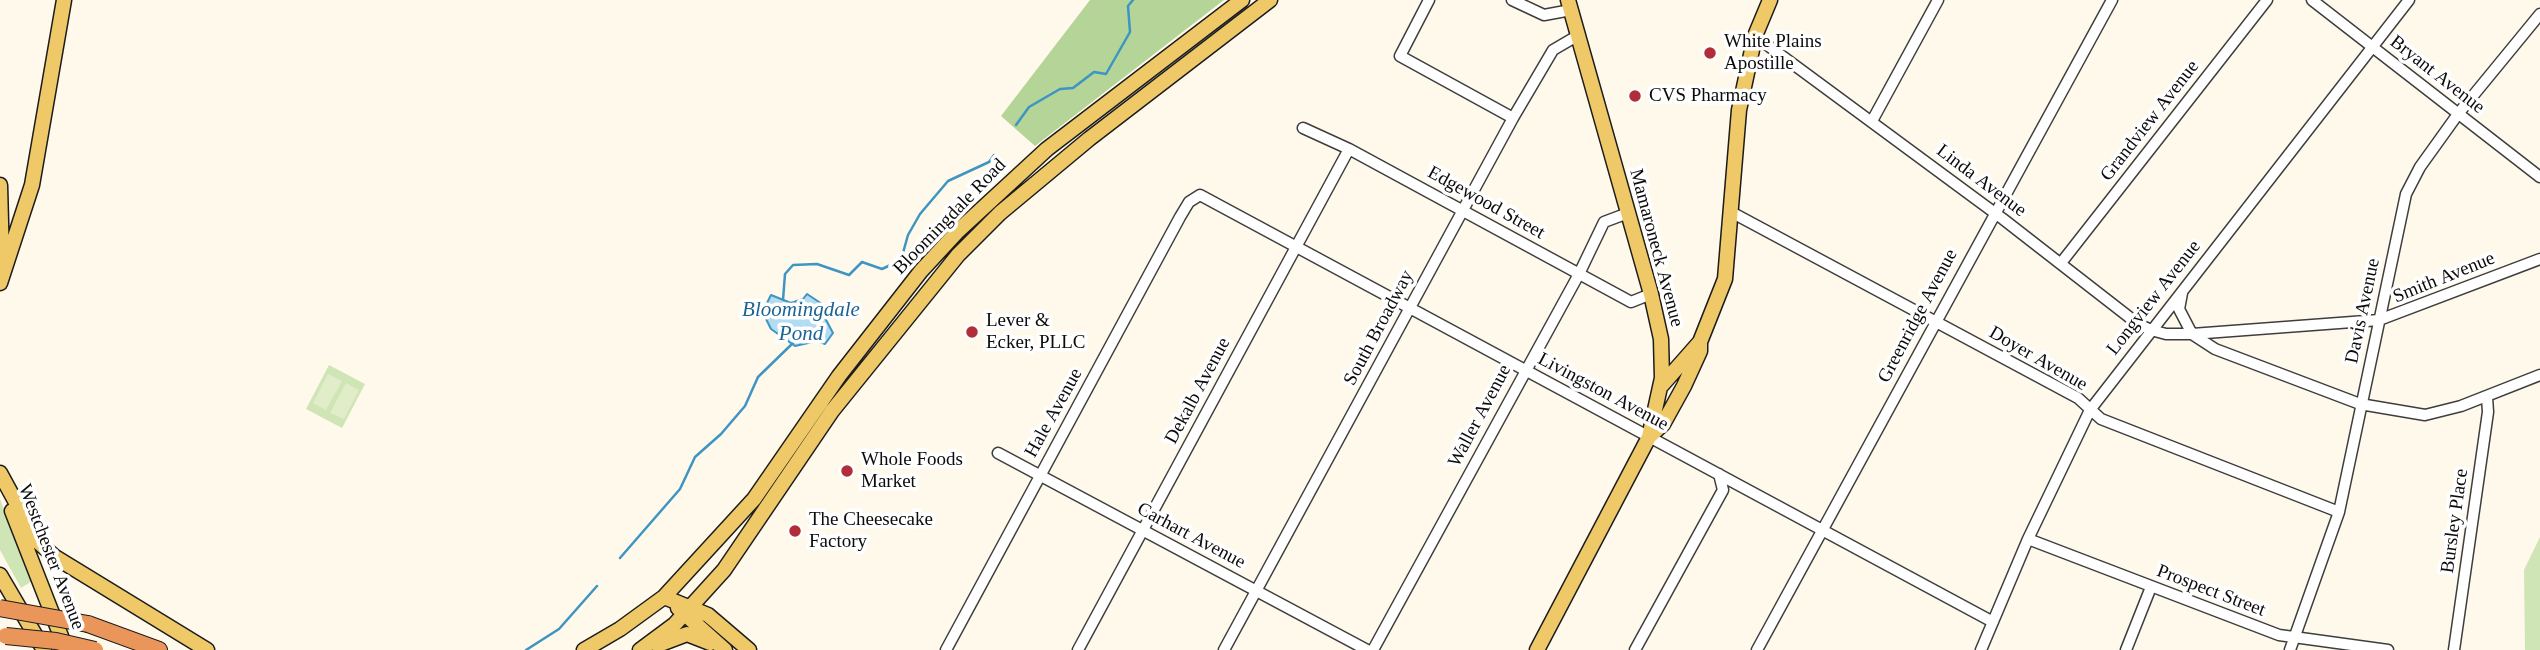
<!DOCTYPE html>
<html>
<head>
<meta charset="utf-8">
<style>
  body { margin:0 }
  canvas { display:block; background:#fef9ea }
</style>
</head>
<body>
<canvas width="2540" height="650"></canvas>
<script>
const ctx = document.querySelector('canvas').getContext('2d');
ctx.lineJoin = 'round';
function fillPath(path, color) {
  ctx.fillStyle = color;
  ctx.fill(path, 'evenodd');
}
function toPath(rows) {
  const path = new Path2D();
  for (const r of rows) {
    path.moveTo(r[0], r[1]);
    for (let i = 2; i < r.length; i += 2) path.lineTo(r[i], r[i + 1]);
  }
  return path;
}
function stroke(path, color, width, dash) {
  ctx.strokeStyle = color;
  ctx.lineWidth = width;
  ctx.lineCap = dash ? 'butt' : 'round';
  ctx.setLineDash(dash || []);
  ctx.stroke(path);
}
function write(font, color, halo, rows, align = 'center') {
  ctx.font = font + ' "Times New Roman",serif';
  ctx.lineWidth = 7;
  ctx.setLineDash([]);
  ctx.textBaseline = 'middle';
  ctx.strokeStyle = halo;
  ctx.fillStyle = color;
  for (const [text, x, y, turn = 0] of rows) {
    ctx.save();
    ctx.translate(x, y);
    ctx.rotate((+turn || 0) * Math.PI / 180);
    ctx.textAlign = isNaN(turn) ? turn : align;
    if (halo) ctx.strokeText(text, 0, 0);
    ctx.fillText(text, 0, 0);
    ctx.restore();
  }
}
fillPath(toPath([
  [329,365,365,384,342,428,306,409],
  [0,499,32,581,21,588,0,550],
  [2540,537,2540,650,2525,650,2524,570]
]), '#d0e5b6');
fillPath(toPath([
  [1090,0,1224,0,1035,146,1001,116]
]), '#b5d497');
fillPath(toPath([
  [328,374,342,381,326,410,313,403],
  [346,383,359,390,344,419,330,413]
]), '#e1edc8');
const water = toPath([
  [807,294,825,306,824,316,833,333,825,344,817,341,795,346,771,329,765,317,767,303,771,295,791,303,803,299,807,294]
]);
fillPath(water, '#b2dcf1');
stroke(water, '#3e94c3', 2);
stroke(toPath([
  [1016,125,1029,107,1060,89,1073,88,1094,72,1106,74,1130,32,1128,6,1133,0],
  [783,300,785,274,793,265,817,264,849,275,862,262,882,269,901,260,908,235,920,214,948,181,989,162,994,155],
  [620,558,680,489,695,457,721,434,745,406,758,377,793,343],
  [526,650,559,629,597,586]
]), '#3e94c3', 2.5);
const minor = toPath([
  [1429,0,1400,56,1513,118],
  [1512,0,1544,15,1571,10],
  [2312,0,2540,177],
  [1755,36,2003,219,2138,324,2151,330,2166,334,2192,334,2215,349,2360,404,2425,415,2461,406,2540,375],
  [1872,121,1938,0],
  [1303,128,1349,149,1631,302,1651,294],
  [1731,212,2078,398,2101,419,2339,512],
  [2061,263,2267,0],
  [2182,293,2179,309,2192,334,2379,320,2540,259],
  [998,453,1367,650],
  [2028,539,2279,635,2388,650],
  [946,650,1180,217,1189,202,1200,195,1993,622],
  [1078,650,1349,149],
  [1224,650,1513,118,1553,50,1577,36],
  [1373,650,1579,274,1604,222,1628,213],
  [1635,650,1723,490,1719,474],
  [1757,650,2112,0],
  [1981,650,2028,539,2090,410,2409,0],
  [2126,650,2151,587],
  [2290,650,2339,512,2406,194,2420,167,2458,114,2540,14],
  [2454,650,2488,412,2487,397]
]);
const major = toPath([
  [0,185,2,260],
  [0,283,32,185,64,0],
  [1662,385,1699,343],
  [1650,436,1663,424,1684,386,1700,351,1700,342,1725,279,1739,110,1755,36,1770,0],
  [0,473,37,541,55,557,207,650],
  [12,511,66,649],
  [0,575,44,650],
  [664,597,708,615,749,650],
  [678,608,725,650],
  [658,645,687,634,710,643],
  [584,650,620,629,664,597,754,499,839,376,921,271,958,231,1047,149,1242,0],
  [640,650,675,624,724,570,832,411,958,255,1000,213,1089,139,1270,0],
  [1537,650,1649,437,1662,378,1661,339,1651,294,1568,0]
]);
const highway = toPath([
  [88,624,159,650]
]);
stroke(minor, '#3e3e3e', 13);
stroke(major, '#1c1c1c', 17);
stroke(highway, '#1c1c1c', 18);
stroke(minor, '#fff', 10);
stroke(major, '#efc968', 14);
stroke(highway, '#ea965b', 16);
const highwayBridge = toPath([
  [0,608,88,624],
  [6,636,56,641,95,650]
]);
stroke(highwayBridge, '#1c1c1c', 18, []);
stroke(highwayBridge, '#ea965b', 16);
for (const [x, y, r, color] of [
  [1710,53,7,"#b02d39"],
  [1635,96,7,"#b02d39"],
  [972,332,7,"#b02d39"],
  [847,471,7,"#b02d39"],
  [795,531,7,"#b02d39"]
]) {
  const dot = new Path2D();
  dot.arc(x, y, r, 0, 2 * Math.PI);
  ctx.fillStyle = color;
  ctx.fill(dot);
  stroke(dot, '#fff', 2.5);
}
write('19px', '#0b0b0b', '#fff', [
  ["White Plains",1724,42],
  ["Apostille",1724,64],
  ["CVS Pharmacy",1649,96],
  ["Lever &",986,321],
  ["Ecker, PLLC",986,343],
  ["Whole Foods",861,460],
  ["Market",861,482],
  ["The Cheesecake",809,520],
  ["Factory",809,542]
], 'left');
write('19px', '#0b0b0b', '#fff', [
  ["Bryant Avenue",2437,75,38],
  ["Grandview Avenue",2150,121,-52],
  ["Linda Avenue",1981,181,37],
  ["Edgewood Street",1486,203,29],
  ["Bloomingdale Road",950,217,-46],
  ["Mamaroneck Avenue",1656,248,75],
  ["Smith Avenue",2444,278,-22],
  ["Longview Avenue",2154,298,-52],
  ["Davis Avenue",2363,311,-78],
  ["Greenridge Avenue",1918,316,-62],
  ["South Broadway",1379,328,-62],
  ["Doyer Avenue",2038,359,30],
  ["Dekalb Avenue",1198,391,-62],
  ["Livingston Avenue",1603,392,28],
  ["Hale Avenue",1054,413,-61],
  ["Waller Avenue",1480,416,-62],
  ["Bursley Place",2455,521,-82],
  ["Carhart Avenue",1191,536,28],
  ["Westchester Avenue",51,557,69],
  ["Prospect Street",2211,591,21]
]);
write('italic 21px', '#1e6493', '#fff', [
  ["Bloomingdale",801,310],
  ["Pond",801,334]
]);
</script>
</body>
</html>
